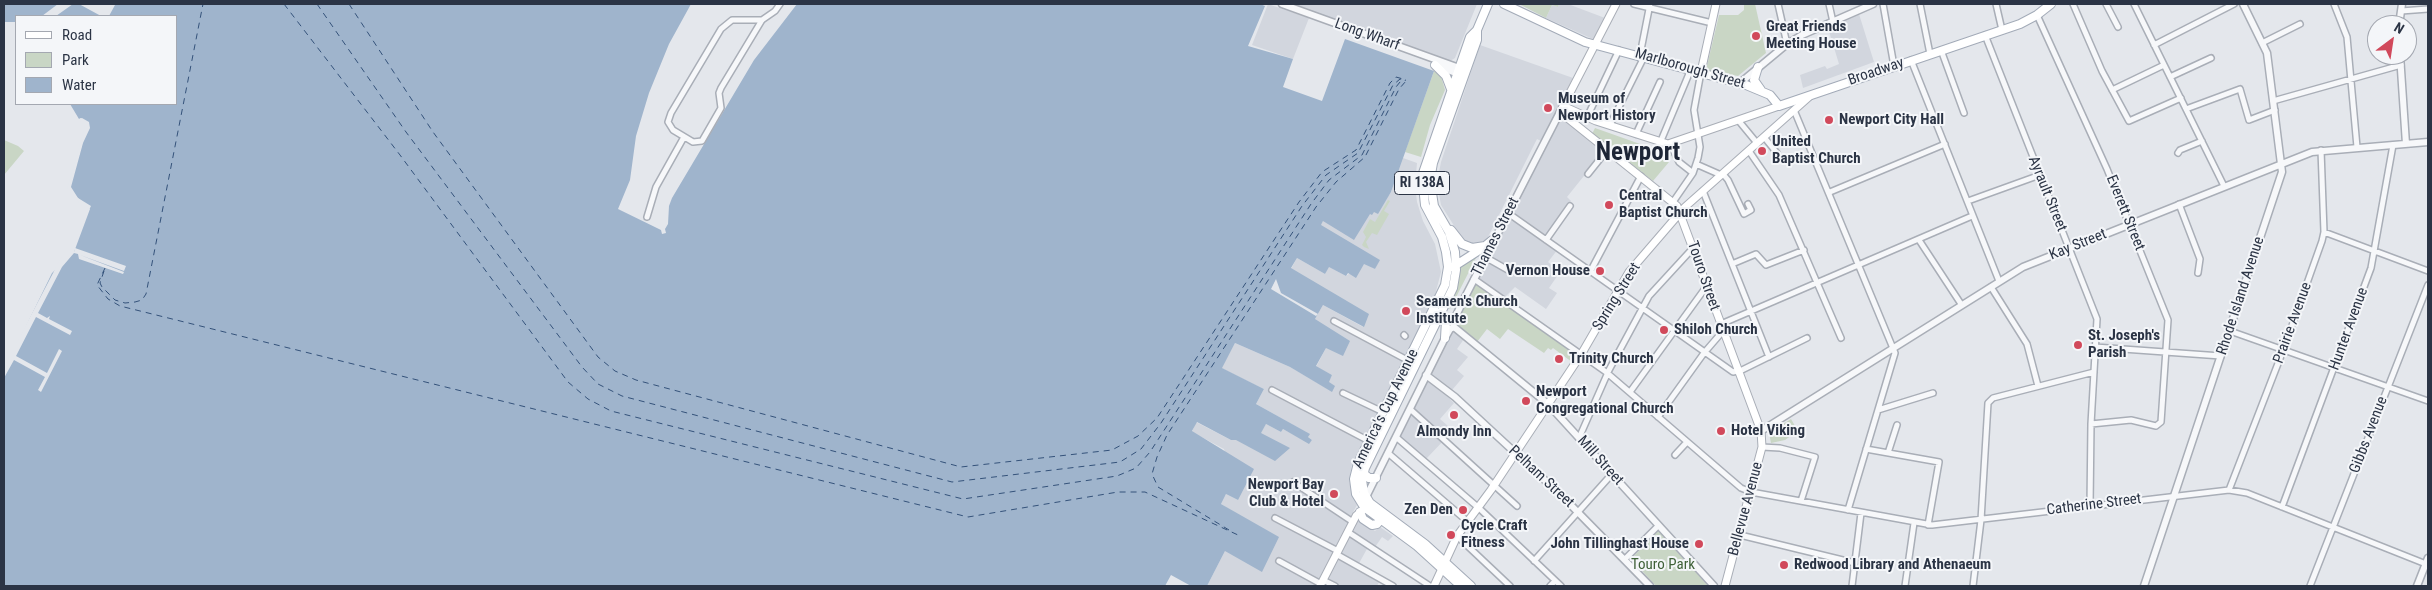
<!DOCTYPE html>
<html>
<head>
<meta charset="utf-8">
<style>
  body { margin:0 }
  #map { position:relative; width:2432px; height:590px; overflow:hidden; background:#e4e7ec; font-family:"Roboto Condensed",sans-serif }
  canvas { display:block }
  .frame { position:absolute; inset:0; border:5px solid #2b3445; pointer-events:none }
  .legend { position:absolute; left:15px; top:15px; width:162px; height:90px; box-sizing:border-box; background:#f4f6f9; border:1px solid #a4a8b1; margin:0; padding:6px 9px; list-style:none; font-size:15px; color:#2b3445 }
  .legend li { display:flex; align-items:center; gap:10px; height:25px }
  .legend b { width:25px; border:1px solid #a4a8b1 }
  .north { position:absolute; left:2367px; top:15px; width:50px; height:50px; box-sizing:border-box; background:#f4f6f9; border:1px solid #a4a8b1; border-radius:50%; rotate:31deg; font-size:14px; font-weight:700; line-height:20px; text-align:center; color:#2b3445 }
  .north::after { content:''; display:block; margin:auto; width:18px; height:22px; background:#d1495b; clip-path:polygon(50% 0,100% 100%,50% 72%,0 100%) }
</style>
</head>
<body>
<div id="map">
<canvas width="2432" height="590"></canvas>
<div class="frame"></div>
<ul class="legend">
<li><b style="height:6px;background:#fff"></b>Road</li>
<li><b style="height:14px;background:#c9d6c5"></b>Park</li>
<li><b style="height:14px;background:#9fb4cc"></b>Water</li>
</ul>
<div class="north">N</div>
</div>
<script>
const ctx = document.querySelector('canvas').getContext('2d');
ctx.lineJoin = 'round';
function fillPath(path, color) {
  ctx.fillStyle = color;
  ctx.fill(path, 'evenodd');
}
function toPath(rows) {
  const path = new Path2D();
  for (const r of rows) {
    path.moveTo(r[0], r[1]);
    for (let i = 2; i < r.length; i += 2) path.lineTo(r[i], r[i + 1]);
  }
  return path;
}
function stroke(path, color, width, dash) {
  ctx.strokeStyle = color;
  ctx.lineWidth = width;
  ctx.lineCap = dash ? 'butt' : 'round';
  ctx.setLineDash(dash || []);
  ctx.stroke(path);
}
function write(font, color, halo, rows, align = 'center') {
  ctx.font = font + ' "Roboto Condensed",sans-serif';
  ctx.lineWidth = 4;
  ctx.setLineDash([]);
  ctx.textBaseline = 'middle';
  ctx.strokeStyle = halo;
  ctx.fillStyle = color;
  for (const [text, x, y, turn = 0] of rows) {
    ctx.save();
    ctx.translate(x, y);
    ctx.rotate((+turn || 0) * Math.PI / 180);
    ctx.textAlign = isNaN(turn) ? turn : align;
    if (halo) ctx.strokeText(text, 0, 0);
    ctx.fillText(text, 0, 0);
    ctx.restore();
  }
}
fillPath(toPath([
  [1268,4,1309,18,1293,59,1252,45],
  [1293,4,1477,4,1455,58,1450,61],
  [1559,4,1568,4,1605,18,1595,40,1546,18,1552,5,1558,7],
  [1859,14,1874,62,1803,88,1800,75,1825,66,1827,69,1839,64,1828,28],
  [1480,45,1573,78,1541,141,1537,139,1487,239,1475,245,1463,240,1441,205,1437,183,1441,162],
  [1560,116,1604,151,1567,197,1571,201,1545,239,1558,249,1548,262,1560,272,1549,288,1557,293,1546,309,1515,287,1505,297,1478,279],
  [1403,158,1417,163,1415,185,1417,202,1423,221,1435,244,1441,272,1434,299,1352,465,1349,480,1351,491,1357,505,1351,516,1375,531,1380,527,1393,536,1388,541,1382,537,1373,550,1368,547,1357,567,1380,580,1377,586,1207,586,1225,551,1232,511,1221,504,1226,494,1238,500,1224,449,1192,432,1196,422,1231,440,1236,440,1260,433,1266,424,1281,432,1283,429,1309,443,1312,440,1308,437,1309,434,1256,404,1264,389,1221,368,1235,343,1290,367,1332,391,1328,382,1332,375,1316,367,1326,348,1315,319,1323,305,1363,327,1345,301,1291,269,1297,258,1325,274,1328,266,1346,276,1364,263,1375,269,1379,260,1320,226,1323,221,1380,210,1391,192],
  [1452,329,1464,339,1457,349,1468,357,1457,370,1464,376,1447,396,1454,403,1440,419,1448,426,1441,434,1446,438,1426,459,1399,438]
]), '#d2d6de');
fillPath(toPath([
  [1519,4,1559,4,1558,7,1552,5,1546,18],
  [1744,4,1755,4,1766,53,1738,76,1706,70,1719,15,1738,15,1744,10],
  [1434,71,1441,76,1445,90,1430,125,1421,157,1405,152],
  [1595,128,1671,155,1669,162,1653,181,1592,134],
  [4,140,18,146,24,151,4,175],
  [1388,200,1390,201,1384,211,1389,214,1377,235,1372,233,1366,242,1369,249,1364,247,1362,245,1366,237,1363,232,1370,219,1375,222],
  [1478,254,1450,309,1449,308,1457,286,1459,264],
  [1476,284,1577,353,1572,362,1553,348,1551,350,1548,348,1544,353,1508,329,1500,339,1487,329,1477,342,1465,332,1459,326,1459,319],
  [1791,419,1798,431,1785,440,1771,443,1769,433],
  [1658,531,1693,569,1708,586,1656,586,1631,559]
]), '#c9d6c5');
fillPath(toPath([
  [4,4,58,4,42,16,16,16,16,22,4,22],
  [73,4,79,4,101,16,56,16],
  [114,4,691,4,669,44,649,93,636,136,630,180,618,209,661,230,662,234,666,233,665,229,668,224,669,206,672,198,754,60,797,4,1260,4,1265,6,1248,46,1293,59,1283,87,1322,101,1345,39,1434,71,1391,192,1378,214,1374,212,1372,215,1370,214,1354,240,1323,221,1321,225,1380,260,1375,269,1364,264,1356,278,1348,273,1346,276,1329,267,1325,274,1297,258,1291,268,1369,314,1364,327,1323,305,1315,319,1350,341,1343,356,1326,348,1316,366,1332,375,1329,382,1335,386,1332,392,1290,367,1235,343,1222,368,1264,389,1256,404,1310,434,1308,437,1312,440,1309,444,1283,429,1281,432,1266,424,1261,433,1290,448,1275,461,1236,440,1231,440,1197,422,1192,431,1254,469,1238,500,1226,494,1221,504,1279,537,1262,572,1225,551,1207,586,1191,586,1171,575,1165,586,4,586,4,371,52,273,74,252,90,209,69,190,87,127,81,118,79,119,70,104,176,104,176,16,109,16,115,5]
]), '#9fb4cc');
fillPath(toPath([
  [82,118,89,122,90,128,83,143,71,187,78,198,91,206,89,210,80,204,67,189,85,126,79,119],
  [75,248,126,266,124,271,80,255,124,272,123,274,79,259,78,254,74,253,62,267,38,313,47,318,50,316,49,319,72,331,70,335,36,317,16,356,47,373,59,349,62,351,41,392,38,390,45,377,14,360,4,378,4,367,63,254,65,250,74,252],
  [1276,279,1281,293,1318,314,1316,316,1271,289]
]), '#e4e7ec');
stroke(toPath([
  [284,4,400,155,568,382,588,399,611,411,963,499,1117,476,1136,468,1150,452,1311,204,1329,180,1362,155,1396,87,1400,82,1406,80],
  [317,4,406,132,582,367,598,384,622,396,952,482,1120,462,1141,449,1161,423,1302,206,1326,175,1358,153,1393,85,1400,79,1405,80],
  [349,4,433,132,598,357,615,371,636,380,961,467,1112,450,1138,436,1157,418,1299,202,1322,172,1356,150,1390,83,1396,77,1403,79],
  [105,268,97,285,108,299,120,306,968,517,1118,492,1145,492,1238,535],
  [104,271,100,283,102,287,115,300,125,303,135,302,142,300,146,294,203,4],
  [1229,530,1158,487,1152,474,1157,457,1167,435,1316,207,1336,182,1365,157,1399,89,1406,81]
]), '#34527a', 1, [6, 5]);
const minor = toPath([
  [1634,4,1712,23],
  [1778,4,1787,44],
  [1829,4,1833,22],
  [1883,4,1894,66],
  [1920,4,1930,54],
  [1996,4,2002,30],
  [2073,4,2102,71,2129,121,2181,98],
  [2106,4,2118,27],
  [2134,4,2224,186],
  [2334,4,2347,37,2357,147],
  [2401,11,2428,9],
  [2037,15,2107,169,2168,320,2161,422,2156,426,2131,420,2091,424],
  [762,20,732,20,721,29,671,113,668,122,673,130,693,142,702,141,721,108,719,93,721,88,762,20,775,11,780,4],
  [1985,35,2097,319,2091,424,2090,506],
  [2262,43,2300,24],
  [2154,45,2234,4],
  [1941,50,1964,113],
  [1640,55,1650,4],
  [1911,60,1999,281],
  [2170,77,2211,58],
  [2112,90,2164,65],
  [2273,101,2401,65],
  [2186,109,2240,89,2249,120,2275,110],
  [1794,110,1895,353,1848,510],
  [1590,117,1590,111,1619,50],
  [1738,120,1757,143],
  [1610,125,1644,57],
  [1636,134,1660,82],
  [1764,137,1777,153],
  [1660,143,1691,69],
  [1670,144,1679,162,1693,173],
  [1749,151,1779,195,1841,338],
  [2178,153,2180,150,2202,141],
  [1696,164,1721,175],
  [1588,174,1608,149],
  [1723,174,1728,180,1744,214,1751,210,1748,204],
  [1703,191,1769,357],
  [1830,192,1945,144],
  [1968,201,2040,175],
  [1673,202,1693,173,1698,158,1700,147,1694,110,1701,72],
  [2179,204,2200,259,2198,273],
  [1508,213,1733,372,1742,370,1807,338],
  [647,217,656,187,684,137],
  [2324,232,2428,271],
  [1546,240,1570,206],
  [1919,240,1961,304],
  [1485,257,1508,270],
  [1732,264,1756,254,1766,265,1804,250],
  [1590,272,1641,176],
  [1474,279,1606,372,1741,488,1751,492,1932,525,2229,490,2247,493,2426,564],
  [1991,287,2027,344,2038,386],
  [1334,321,1409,361],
  [1721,324,1972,216],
  [2230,331,2428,401],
  [1404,335,1405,336],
  [2095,347,2221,356],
  [1272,390,1369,441],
  [1630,392,1706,287],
  [1343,393,1383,412],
  [1410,409,1517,506],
  [1878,410,1933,393],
  [1658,417,1704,353,1723,331],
  [1396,437,1480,509,1561,586],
  [1579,438,1609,370,1649,296,1694,247],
  [1762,447,1780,448,1815,457,1801,501],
  [1866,449,1939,462,1928,525],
  [1388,453,1467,521],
  [1888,453,1897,425],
  [1675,455,1687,442],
  [1293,482,1353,522],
  [2229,490,2284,348,2322,241,2324,232,2321,150],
  [2282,507,2371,268,2393,145],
  [1275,518,1338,551],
  [1348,532,1430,586],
  [1740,535,1855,563],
  [1457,536,1510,586],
  [1336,554,1393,586],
  [1625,559,1658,526],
  [1279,561,1321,584],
  [1534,561,1612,474],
  [1323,580,1335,586],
  [1550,586,1555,581],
  [1852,586,1861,513],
  [1905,586,1914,523],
  [1973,586,1981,520,1988,403,1993,398,2094,372],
  [2310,586,2428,285]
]);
const tertiary = toPath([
  [1282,4,1462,69],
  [2399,25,2402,4],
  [2400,55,2406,144],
  [1437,66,1461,75],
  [1740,83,1787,44,1802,35,1873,4],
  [1454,327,1548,404,1714,586],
  [1426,375,1455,397,1563,497,1650,586],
  [1761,431,2023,267,2312,152,2428,142],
  [1366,497,1445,338,1450,329,1454,327,1453,322,1463,301,1560,112],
  [2144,586,2282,172,2267,53,2243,4],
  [2417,586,2428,558]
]);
const secondary = toPath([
  [1616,4,1560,112,1677,206,1761,431,1762,447,1725,586],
  [1701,72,1716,4],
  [1563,106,1596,121,1668,144,1779,106],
  [1320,586,1356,516,1364,509],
  [1434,586,1457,536,1491,490,1582,353,1629,272,1685,207,1810,96]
]);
const primary = toPath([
  [1504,4,1585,42,1746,85,1770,95,1779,106,2020,24,2037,15,2051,4],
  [1435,65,1446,76,1451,89],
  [1758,67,1754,80,1761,90],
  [1451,230,1462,244,1472,248,1485,246,1495,238],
  [1453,267,1481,249],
  [1438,313,1446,321,1445,338],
  [1360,471,1369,478,1376,478],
  [1360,512,1363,519,1372,525,1377,524,1383,516],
  [1461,586,1417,546,1364,507,1356,494,1354,479,1358,463,1445,285,1448,267,1446,252,1442,237,1425,205,1422,176,1470,37,1477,30,1488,4],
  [1471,586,1425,544,1370,503,1364,493,1362,480,1365,468,1453,288,1456,270,1455,252,1449,232,1434,206,1430,180,1433,163,1477,40,1477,30]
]);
stroke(minor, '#a9aeb7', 8);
stroke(tertiary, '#a9aeb7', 9);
stroke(secondary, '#a9aeb7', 9);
stroke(primary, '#a3abb8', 10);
stroke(minor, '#f7f8fa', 5);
stroke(tertiary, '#f7f8fa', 6);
stroke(secondary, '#fff', 7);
stroke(primary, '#fff', 8);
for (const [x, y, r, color] of [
  [1756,36,5,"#d1495b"],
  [1548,108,5,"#d1495b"],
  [1829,120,5,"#d1495b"],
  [1762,151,5,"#d1495b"],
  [1609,205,5,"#d1495b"],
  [1600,271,5,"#d1495b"],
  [1406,311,5,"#d1495b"],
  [1664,330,5,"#d1495b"],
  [2078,345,5,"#d1495b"],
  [1559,359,5,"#d1495b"],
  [1526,401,5,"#d1495b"],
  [1454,415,5,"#d1495b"],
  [1721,431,5,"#d1495b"],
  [1334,494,5,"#d1495b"],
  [1463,510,5,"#d1495b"],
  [1451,535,5,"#d1495b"],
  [1699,544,5,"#d1495b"],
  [1784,565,5,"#d1495b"]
]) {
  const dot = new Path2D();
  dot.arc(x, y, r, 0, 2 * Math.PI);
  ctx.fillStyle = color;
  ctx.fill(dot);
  stroke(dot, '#f4f6f9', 2);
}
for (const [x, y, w] of [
  [1422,183,55]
]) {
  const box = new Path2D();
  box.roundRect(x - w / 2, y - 11.5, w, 23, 4);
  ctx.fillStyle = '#f4f6f9';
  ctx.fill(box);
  stroke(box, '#2b3445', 1);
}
write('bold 14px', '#2b3445', null, [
  ["RI 138A",1422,183]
]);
write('bold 15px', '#2b3445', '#f4f6f9', [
  ["Great Friends",1766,27],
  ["Meeting House",1766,44],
  ["Museum of",1558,99],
  ["Newport History",1558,116],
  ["Newport City Hall",1839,120],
  ["United",1772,142],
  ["Baptist Church",1772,159],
  ["Central",1619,196],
  ["Baptist Church",1619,213],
  ["Vernon House",1590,271,"right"],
  ["Seamen's Church",1416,302],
  ["Institute",1416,319],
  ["Shiloh Church",1674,330],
  ["St. Joseph's",2088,336],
  ["Parish",2088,353],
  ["Trinity Church",1569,359],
  ["Newport",1536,392],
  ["Congregational Church",1536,409],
  ["Hotel Viking",1731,431],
  ["Almondy Inn",1454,432,"center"],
  ["Newport Bay",1324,485,"right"],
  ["Club & Hotel",1324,502,"right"],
  ["Zen Den",1453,510,"right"],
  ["Cycle Craft",1461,526],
  ["Fitness",1461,543],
  ["John Tillinghast House",1689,544,"right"],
  ["Redwood Library and Athenaeum",1794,565]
], 'left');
write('15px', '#2b3445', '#f4f6f9', [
  ["Long Wharf",1367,35,20],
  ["Marlborough Street",1690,69,16],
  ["Broadway",1876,72,-19],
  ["Ayrault Street",2047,194,68],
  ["Everett Street",2125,213,68],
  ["Thames Street",1496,237,-63],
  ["Kay Street",2078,245,-22],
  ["Touro Street",1703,276,71],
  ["Rhode Island Avenue",2241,296,-72],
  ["Spring Street",1617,297,-58],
  ["Prairie Avenue",2293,323,-70],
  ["Hunter Avenue",2349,329,-70],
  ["America's Cup Avenue",1386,409,-64],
  ["Gibbs Avenue",2369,435,-69],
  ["Mill Street",1600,461,48],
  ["Pelham Street",1541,477,43],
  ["Catherine Street",2094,505,-7],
  ["Bellevue Avenue",1746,509,-75]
]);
write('15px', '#3f6138', '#f4f6f9', [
  ["Touro Park",1663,565]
]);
write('bold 25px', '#1d2536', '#f4f6f9', [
  ["Newport",1638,154]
]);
</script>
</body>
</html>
